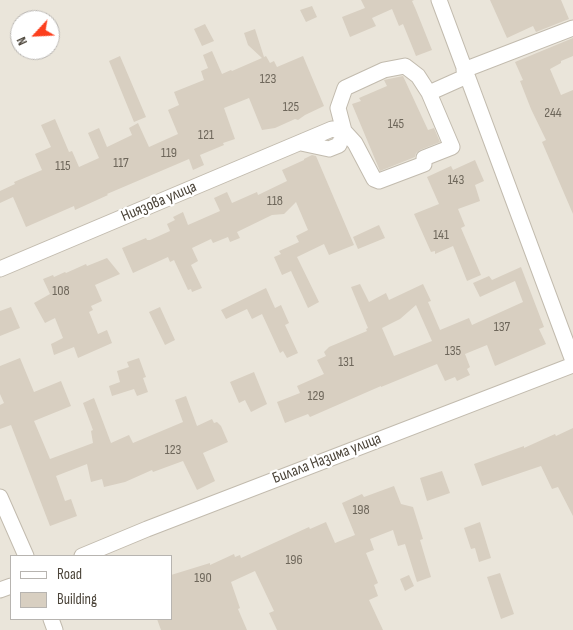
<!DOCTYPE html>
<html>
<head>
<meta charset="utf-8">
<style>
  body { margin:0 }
  #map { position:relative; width:573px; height:630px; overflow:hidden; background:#f6f3ec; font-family:"Sofia Sans Condensed",sans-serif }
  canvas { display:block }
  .legend { position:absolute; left:10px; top:555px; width:162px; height:65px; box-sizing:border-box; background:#fff; border:1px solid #b7b4b0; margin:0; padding:6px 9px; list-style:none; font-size:15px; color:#4b4439 }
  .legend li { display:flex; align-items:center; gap:10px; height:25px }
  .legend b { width:25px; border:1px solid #b7b4b0 }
  .north { position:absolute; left:10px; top:10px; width:50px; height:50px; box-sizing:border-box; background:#fff; border:1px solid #b7b4b0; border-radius:50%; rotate:245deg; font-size:14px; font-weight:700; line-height:20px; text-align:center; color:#4b4439 }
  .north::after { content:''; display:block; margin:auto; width:18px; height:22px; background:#fc3f1d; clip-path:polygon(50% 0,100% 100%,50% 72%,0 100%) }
</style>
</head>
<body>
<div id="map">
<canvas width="573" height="630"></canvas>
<ul class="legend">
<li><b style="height:6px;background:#fff"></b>Road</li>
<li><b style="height:14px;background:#d8cfc1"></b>Building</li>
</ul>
<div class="north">N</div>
</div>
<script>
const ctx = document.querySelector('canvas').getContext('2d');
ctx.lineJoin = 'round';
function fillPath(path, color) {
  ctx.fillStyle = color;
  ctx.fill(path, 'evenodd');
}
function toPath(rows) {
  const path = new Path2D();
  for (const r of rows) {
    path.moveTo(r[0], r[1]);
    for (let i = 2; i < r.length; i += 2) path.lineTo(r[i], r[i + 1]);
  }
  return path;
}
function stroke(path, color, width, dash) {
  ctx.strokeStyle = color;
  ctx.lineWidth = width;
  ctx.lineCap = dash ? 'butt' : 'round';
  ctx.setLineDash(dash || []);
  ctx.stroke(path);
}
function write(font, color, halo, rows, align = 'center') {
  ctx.font = font + ' "Sofia Sans Condensed",sans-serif';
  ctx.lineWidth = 4.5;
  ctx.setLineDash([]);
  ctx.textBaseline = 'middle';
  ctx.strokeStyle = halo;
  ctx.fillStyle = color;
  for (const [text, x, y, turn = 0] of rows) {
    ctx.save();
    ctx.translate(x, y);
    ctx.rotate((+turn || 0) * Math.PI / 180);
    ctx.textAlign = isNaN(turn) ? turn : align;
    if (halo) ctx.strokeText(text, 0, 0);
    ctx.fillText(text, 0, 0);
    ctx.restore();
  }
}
fillPath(toPath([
  [0,0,573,0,573,630,0,630],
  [20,20,50,20,50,50,20,50],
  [11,556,171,556,171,619,11,619]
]), '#eae5da');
fillPath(toPath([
  [361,0,414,0,412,1,416,10,432,50,416,56,403,24,399,26,392,9,372,18,376,26,350,37,342,17,365,8],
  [490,0,561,0,569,19,536,32,533,26,507,38],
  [312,6,317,17,306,22,300,10],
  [205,24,214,41,202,46,194,29],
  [255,29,264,57,266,56,270,63,274,61,277,67,303,56,324,106,305,115,298,120,295,119,275,128,262,130,249,98,224,108,235,139,223,143,224,145,200,155,204,165,193,170,189,159,107,194,108,195,75,210,74,206,26,227,13,197,0,203,0,191,15,184,14,182,42,170,35,154,51,147,41,125,55,119,69,152,72,151,79,167,99,158,88,133,99,128,107,147,132,135,129,128,138,123,149,147,178,134,168,110,179,105,174,92,204,80,201,71,208,68,203,55,212,51,222,74,231,70,232,71,262,58,248,45,244,33],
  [573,38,573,56,561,61,561,63,550,69,561,95,573,90,573,214,542,142,546,140,531,109,520,81,523,80,515,62],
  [120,56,146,117,134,122,109,61],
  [403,76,428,130,434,128,440,142,420,150,416,153,415,157,380,171,352,104,361,101,359,98,387,86,384,80],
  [312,155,316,156,354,245,329,255,324,244,297,257,319,302,308,308,291,271,282,275,274,257,281,254,279,251,299,242,296,236,308,230,296,202,284,214,272,215,237,232,240,238,230,242,228,237,213,243,211,239,192,248,198,261,191,265,202,288,192,292,191,289,188,290,174,260,170,262,168,257,133,273,122,248,146,238,147,240,150,240,170,231,167,224,175,220,173,217,183,212,188,225,220,211,214,198,227,192,232,203,257,192,258,195,287,181,282,170,304,160,304,159],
  [475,160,484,181,475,185,480,201,458,209,465,226,461,228,481,275,467,281,453,246,435,254,435,251,431,252,414,214,439,204,427,177,451,166,453,170],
  [379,225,385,238,358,249,353,237],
  [107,258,120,274,95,285,102,301,91,306,93,310,89,312,98,334,107,330,112,343,78,358,74,347,54,355,51,344,63,338,55,318,45,323,34,303,50,294,43,279,53,275,54,277,65,272,66,273,86,264,87,266],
  [521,267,544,327,539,329,546,344,495,366,487,345,465,354,470,367,467,369,470,375,457,381,455,377,445,381,437,364,381,387,381,386,310,417,308,414,285,423,277,402,300,393,297,386,324,374,317,360,326,356,324,352,329,347,367,331,366,329,368,328,351,287,360,284,369,302,386,293,389,300,423,284,431,301,428,302,440,330,469,318,472,325,523,302,515,281,480,297,473,283,489,276,492,280],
  [416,305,432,341,394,356,382,328,400,319],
  [266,288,275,308,281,305,289,323,285,325,298,353,287,358,283,351,280,353,262,314,252,319,247,309,226,319,221,310],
  [11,307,20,328,0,336,0,311],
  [160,307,175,340,165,345,149,312],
  [20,358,34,392,61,381,71,406,34,421,50,459,93,443,91,431,93,430,83,403,94,398,111,443,129,435,133,443,183,422,175,400,186,396,197,426,212,419,214,423,217,422,221,426,228,442,203,453,215,481,197,490,183,461,153,472,152,470,125,482,104,487,102,479,91,482,87,464,56,476,65,501,71,499,77,516,50,526,11,425,0,429,0,405,4,403,0,394,0,366],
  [139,358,146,377,143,378,148,392,137,396,134,389,112,396,109,386,120,382,117,371,129,367,127,362],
  [254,372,267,404,251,412,245,400,239,403,230,382],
  [573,428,573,516,558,487,552,489,541,466,482,486,474,464,524,446,524,448,555,434,556,436],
  [442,471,450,493,427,501,420,478],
  [394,486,401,504,413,507,423,539,420,540,431,577,417,582,405,544,398,546,393,530,370,539,374,550,366,553,378,583,374,585,378,596,369,600,383,630,277,630,269,613,274,611,255,571,231,582,240,608,238,609,247,630,161,630,157,619,171,619,171,575,210,563,210,565,234,554,235,557,240,555,241,558,309,527,310,529,326,522,335,543,355,535,342,503,362,494,364,497],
  [480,522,491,558,479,562,475,548,471,549,464,528],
  [500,573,514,614,501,619,487,577],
  [409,575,414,586,405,591,400,579]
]), '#d8cfc1');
const minor = toPath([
  [439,0,573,361],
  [464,70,573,28],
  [301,143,329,149,339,145,344,131,338,108,345,88,384,70,405,66,418,76,429,93,467,76],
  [0,269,332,129,344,131,355,143,374,179,379,181,424,164,424,158,452,147,429,93],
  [0,497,26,556],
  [82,556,147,529,573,365],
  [0,590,11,586],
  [51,619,55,630]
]);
stroke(minor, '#c2bbae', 17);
stroke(minor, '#fff', 15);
write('14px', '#6e675b', null, [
  ["123",268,79],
  ["125",291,107],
  ["244",553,113],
  ["145",396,124],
  ["121",206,135],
  ["119",169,153],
  ["117",121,163],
  ["115",63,166],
  ["143",456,180],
  ["118",275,201],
  ["141",441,235],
  ["108",61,291],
  ["137",502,327],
  ["135",453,351],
  ["131",346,362],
  ["129",316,396],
  ["123",173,450],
  ["198",361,510],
  ["196",294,560],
  ["190",203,578]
]);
write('16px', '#4b4439', '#fff', [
  ["Ниязова улица",159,202,-23],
  ["Билала Назима улица",327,459,-21]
]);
</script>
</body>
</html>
